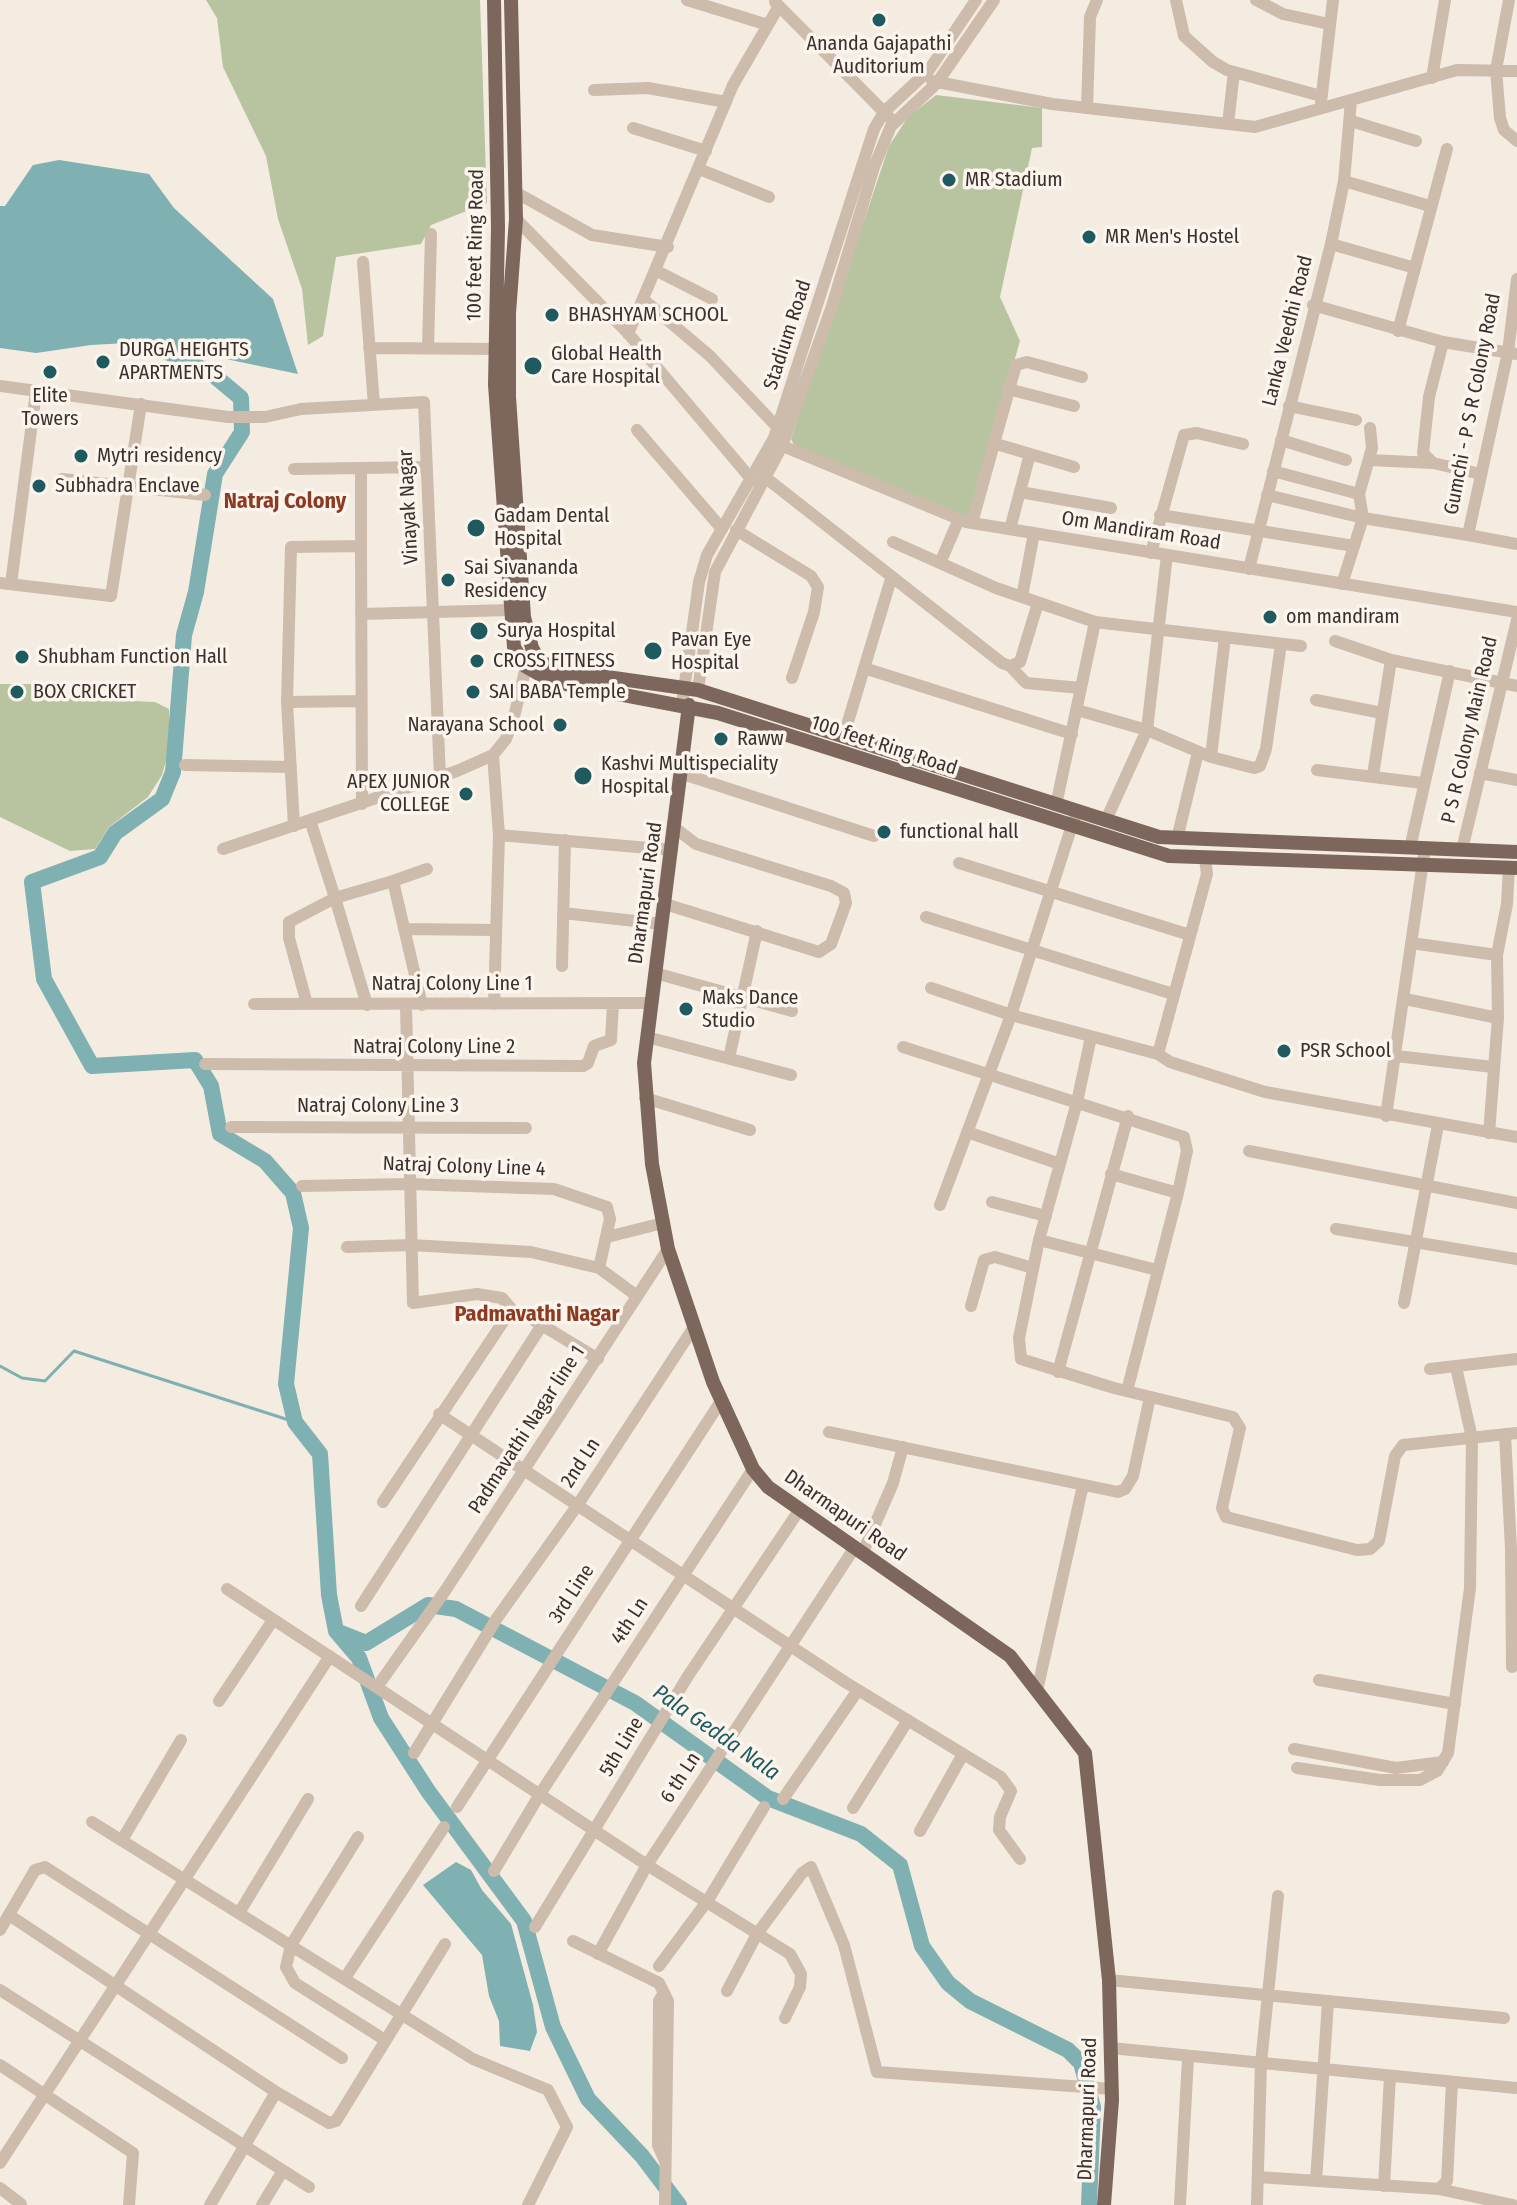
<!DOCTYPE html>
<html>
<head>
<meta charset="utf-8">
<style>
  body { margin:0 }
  canvas { display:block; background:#f4ebe1 }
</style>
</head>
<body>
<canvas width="1517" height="2205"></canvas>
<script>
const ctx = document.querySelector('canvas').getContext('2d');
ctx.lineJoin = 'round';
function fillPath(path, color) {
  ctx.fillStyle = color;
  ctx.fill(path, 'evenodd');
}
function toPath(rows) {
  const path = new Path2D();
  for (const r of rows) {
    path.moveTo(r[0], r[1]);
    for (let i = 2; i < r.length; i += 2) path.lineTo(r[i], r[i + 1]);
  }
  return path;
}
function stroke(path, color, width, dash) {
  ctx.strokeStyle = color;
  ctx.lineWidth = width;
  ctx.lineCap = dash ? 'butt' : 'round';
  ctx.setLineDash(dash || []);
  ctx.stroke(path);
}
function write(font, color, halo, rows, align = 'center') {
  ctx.font = font + ' "Fira Sans Condensed",sans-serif';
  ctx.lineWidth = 7;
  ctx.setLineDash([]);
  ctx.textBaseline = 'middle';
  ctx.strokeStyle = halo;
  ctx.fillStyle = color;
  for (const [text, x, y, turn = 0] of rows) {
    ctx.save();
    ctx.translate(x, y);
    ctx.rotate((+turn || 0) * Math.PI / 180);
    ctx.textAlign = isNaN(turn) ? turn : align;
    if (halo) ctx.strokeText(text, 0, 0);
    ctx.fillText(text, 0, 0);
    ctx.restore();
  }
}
fillPath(toPath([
  [206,0,480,0,487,203,431,225,421,244,336,257,323,336,308,345,302,289,278,219,266,156,223,67,217,18],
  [936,95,1042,108,1042,147,1032,148,1000,297,1020,341,969,518,794,445,791,439,889,146,908,117],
  [0,684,32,684,34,697,155,702,169,709,169,750,162,775,148,797,109,827,95,849,70,851,0,817]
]), '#b8c4a0');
fillPath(toPath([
  [59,160,149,174,174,208,273,299,298,374,144,342,91,345,36,353,0,348,0,206,5,206,33,165],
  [456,1862,471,1870,482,1890,511,1924,533,2005,537,2032,530,2051,500,2046,499,2021,489,1996,482,1955,423,1885]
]), '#7fb0b2');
stroke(toPath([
  [0,1366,22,1378,45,1381,74,1351,295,1422]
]), '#7fb0b2', 3);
stroke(toPath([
  [127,338,142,340,211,373,241,398,242,432,215,474,196,592,184,635,173,772,162,799,115,833,100,857,32,882,44,979,92,1066,195,1060,211,1086,220,1134,265,1161,293,1193,301,1228,286,1384,295,1422,320,1454,329,1595,336,1631,359,1658,381,1718,428,1791,524,1921,553,2027,588,2099,642,2156,679,2205],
  [341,1633,366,1643,428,1605,456,1609,635,1703,768,1798,861,1834,900,1865,922,1946,948,1983,970,2001,1068,2050,1081,2063,1093,2107,1089,2205]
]), '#7fb0b2', 16);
stroke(toPath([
  [687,0,768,25],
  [1176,0,1184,36,1213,62,1227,70,1321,96],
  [1256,0,1283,14,1329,24],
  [1509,0,1496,70,1500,118,1504,130,1517,141],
  [775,2,889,117],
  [1432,78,1445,0],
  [932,81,1052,104,1255,127,1457,70,1517,71],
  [594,90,648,88,726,102],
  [1321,102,1333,0],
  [1087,108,1090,17,1097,0],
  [1351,121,1416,141],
  [1228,124,1234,72],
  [633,128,706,151],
  [699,169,769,197],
  [1344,181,1430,206],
  [515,192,592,235,668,247],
  [516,219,627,332,752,480],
  [1331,244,1415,268],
  [363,262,374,405],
  [657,271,712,299],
  [1517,279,1508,352,1468,535,1517,544],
  [644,300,710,356,778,428],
  [1313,305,1443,342,1517,354],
  [1398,331,1447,149],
  [628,334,733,85,779,6],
  [1443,342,1429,397,1423,453,1433,463,1481,474],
  [369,348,502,349],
  [428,348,431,234],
  [0,386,228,417,265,417,301,409,424,402,440,777],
  [1008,389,1074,406],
  [1289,406,1356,420],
  [637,430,722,529],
  [1281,440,1346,460],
  [773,442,966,522,1517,612],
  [993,443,1074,467],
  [1369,460,1433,463],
  [294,469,427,467],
  [1273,471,1359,494],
  [766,478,1002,663,1010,666,1020,662,1038,603],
  [62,479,205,495],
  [1020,492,1111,508],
  [1267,495,1363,518,1359,494,1372,448,1370,428],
  [1160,515,1354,546],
  [972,523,1016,365,1027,362,1082,377],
  [1010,529,1030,454],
  [736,530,811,576,818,587,814,612,792,678],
  [893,542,996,588,1095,622,1301,646],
  [361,546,361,468],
  [1151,553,1184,435,1197,433,1243,444],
  [940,563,959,519],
  [1249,569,1331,244,1344,181,1351,101],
  [0,583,111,596,141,404],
  [11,584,36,392],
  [1342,584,1363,518,1468,535],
  [1022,597,1034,533],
  [361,614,511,610],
  [1335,641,1391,660,1517,686],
  [1010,666,1026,683,1081,688],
  [864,668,1072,734],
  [698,690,715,572,782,446,832,306,874,167,891,126,937,83,994,0],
  [1316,700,1382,713],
  [287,702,361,701],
  [682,704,699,582,707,555,774,438,874,129,884,112,929,70,976,0],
  [1077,710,1147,730,1211,757,1254,768,1260,766,1266,749,1281,644],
  [844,735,891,579],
  [493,755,499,835,494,1004],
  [1211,757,1225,637],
  [185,765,291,767],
  [1317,770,1422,783],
  [1480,773,1517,780],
  [683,774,874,836],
  [1373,775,1391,660],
  [1056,805,1095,622],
  [1106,820,1147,730,1167,555],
  [294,826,287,702,291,547,361,546,362,804],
  [499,835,672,850],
  [1177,839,1198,752],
  [1410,848,1450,671],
  [223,849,457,771,493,755,506,739,514,717,528,658],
  [1462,850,1517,620],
  [1205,858,1207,874,1158,1054,1170,1062,1265,1092,1517,1137],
  [959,863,1190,935],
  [393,881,427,869],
  [665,904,819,952,831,944,846,903,844,893,831,886,696,844,675,828],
  [563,913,662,924],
  [926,917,1173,994],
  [404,929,496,930],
  [1411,943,1497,955],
  [562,966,565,840],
  [655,973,792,1011],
  [931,988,1011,1015,1158,1054],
  [1405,999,1498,1018],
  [254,1004,650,1003],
  [307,1004,289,938,289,922,335,898,310,820],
  [367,1005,335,898,393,881,422,1005],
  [406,1005,413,1303,477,1294,502,1298,513,1311],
  [647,1037,791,1075],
  [1091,1037,1077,1102,1039,1240,1019,1338,1021,1359,1114,1388,1233,1417,1240,1428,1222,1508,1226,1517,1357,1550,1370,1549,1379,1541,1395,1456,1403,1445,1517,1433],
  [903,1047,1184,1137,1187,1151,1178,1193,1127,1391],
  [1396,1056,1493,1067],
  [729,1058,757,931],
  [205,1064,583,1066,588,1063,594,1046,611,1040,613,1004],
  [645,1098,750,1130],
  [1386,1116,1425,848],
  [231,1127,526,1128],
  [967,1132,1060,1164],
  [1489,1133,1498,1018,1497,955,1507,904,1509,867],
  [1249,1151,1517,1203],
  [1111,1174,1178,1193],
  [302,1186,410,1184,554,1189,607,1207,610,1219,599,1268],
  [992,1202,1046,1216],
  [940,1205,1011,1015,1074,819],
  [1336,1229,1517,1259],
  [607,1237,663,1223],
  [1039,1240,1157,1270],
  [347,1247,411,1245,531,1252,599,1268,637,1296],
  [1404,1303,1438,1125],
  [971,1306,984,1260,995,1257,1033,1268],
  [1430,1369,1517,1359],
  [1058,1372,1128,1116],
  [439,1414,845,1682,1001,1777,1011,1791,1000,1817,999,1830,1020,1859],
  [829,1432,1118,1492,1125,1489,1133,1476,1150,1397],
  [1505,1434,1511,1549,1512,1667],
  [383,1502,509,1313,522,1313,598,1359],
  [863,1552,893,1483,903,1447],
  [227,1589,647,1865,790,1954,801,1974,800,1987,785,2018],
  [361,1606,542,1325],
  [1319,1680,1455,1704],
  [377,1687,445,1591,668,1249],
  [1037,1691,1083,1485],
  [219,1701,273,1620],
  [1294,1749,1396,1768,1443,1762],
  [414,1753,497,1618,577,1506,694,1327],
  [1297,1768,1380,1780,1420,1780,1437,1771,1448,1753,1470,1588,1472,1438,1456,1367],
  [783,1799,858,1690],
  [457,1807,721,1401],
  [853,1808,908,1720],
  [92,1822,473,2059,548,2090,567,2127,528,2205],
  [920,1831,963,1754],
  [358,1837,291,1945,286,1967,295,1983,385,2040],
  [122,1840,181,1740],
  [494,1871,540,1794,753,1469],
  [239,1913,308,1799],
  [9,1915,276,2092,329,2123,336,2121,445,1944],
  [535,1927,688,1676,800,1509],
  [0,1930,35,1870,45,1867,342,2058],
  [573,1941,659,1983,668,2001,665,2205],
  [598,1954,647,1865,855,1547],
  [659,1966,708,1900,764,1807],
  [345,1978,444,1827],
  [1109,1980,1504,2018],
  [0,1990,309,2187],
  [727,1991,757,1934,802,1873,811,1867,844,1945,877,2072,1112,2089],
  [663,1994,659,2001,658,2145,665,2161],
  [1111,2048,1516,2088],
  [0,2065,133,2153,129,2205],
  [0,2163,330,1656],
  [1258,2177,1439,2189,1447,2181,1452,2082],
  [1316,2181,1328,2002],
  [1384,2186,1390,2076],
  [0,2188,21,2204],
  [1439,2189,1513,2205],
  [210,2205,276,2092],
  [262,2205,282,2172],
  [1180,2205,1188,2058],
  [1257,2205,1261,2063,1278,1896]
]), '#cdbbac', 12);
stroke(toPath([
  [494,0,498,227,495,385,514,647,525,666,544,677,566,684,718,713,1169,856,1517,868],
  [511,0,516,219,509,313,509,397,524,617,532,648,540,662,565,671,698,690,1159,837,1517,852],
  [689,705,644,1063,652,1164,668,1249,713,1382,753,1469,768,1487,1010,1656,1085,1753,1109,1980,1112,2100,1104,2205]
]), '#7d675c', 14);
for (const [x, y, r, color] of [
  [879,20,8,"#1f5a5e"],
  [949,180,8,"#1f5a5e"],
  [1089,237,8,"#1f5a5e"],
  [552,315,8,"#1f5a5e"],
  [103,362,8,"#1f5a5e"],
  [533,366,10,"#1f5a5e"],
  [50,372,8,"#1f5a5e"],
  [81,456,8,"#1f5a5e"],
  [39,486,8,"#1f5a5e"],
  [476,528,10,"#1f5a5e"],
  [448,580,8,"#1f5a5e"],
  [1270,617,8,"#1f5a5e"],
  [479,631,10,"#1f5a5e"],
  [653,651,10,"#1f5a5e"],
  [22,657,8,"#1f5a5e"],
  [477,661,8,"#1f5a5e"],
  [17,692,8,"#1f5a5e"],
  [473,692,8,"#1f5a5e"],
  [560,725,8,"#1f5a5e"],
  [721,739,8,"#1f5a5e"],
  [583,776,10,"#1f5a5e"],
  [466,794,8,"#1f5a5e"],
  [884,832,8,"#1f5a5e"],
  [686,1009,8,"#1f5a5e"],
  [1284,1051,8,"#1f5a5e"]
]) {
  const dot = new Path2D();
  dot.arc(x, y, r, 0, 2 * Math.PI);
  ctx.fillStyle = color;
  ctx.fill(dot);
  stroke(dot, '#fbf5ee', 3);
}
write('20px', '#3b302b', '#fbf5ee', [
  ["Ananda Gajapathi",879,44,"center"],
  ["Auditorium",879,67,"center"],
  ["MR Stadium",965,180],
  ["MR Men's Hostel",1105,237],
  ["BHASHYAM SCHOOL",568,315],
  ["DURGA HEIGHTS",119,350],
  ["APARTMENTS",119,373],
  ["Global Health",551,354],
  ["Care Hospital",551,377],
  ["Elite",50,396,"center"],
  ["Towers",50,419,"center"],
  ["Mytri residency",97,456],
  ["Subhadra Enclave",55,486],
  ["Gadam Dental",494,516],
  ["Hospital",494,539],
  ["Sai Sivananda",464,568],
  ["Residency",464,591],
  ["om mandiram",1286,617],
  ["Surya Hospital",497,631],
  ["Pavan Eye",671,640],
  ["Hospital",671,663],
  ["Shubham Function Hall",38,657],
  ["CROSS FITNESS",493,661],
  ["BOX CRICKET",33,692],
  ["SAI BABA Temple",489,692],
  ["Narayana School",544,725,"right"],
  ["Raww",737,739],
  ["Kashvi Multispeciality",601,764],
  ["Hospital",601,787],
  ["APEX JUNIOR",450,782,"right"],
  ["COLLEGE",450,805,"right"],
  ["functional hall",900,832],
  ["Maks Dance",702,998],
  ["Studio",702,1021],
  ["PSR School",1300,1051]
], 'left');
write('20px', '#3b302b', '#fbf5ee', [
  ["100 feet Ring Road",476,245,-89],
  ["Lanka Veedhi Road",1288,331,-76],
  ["Stadium Road",788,335,-72],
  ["Gumchi - P S R Colony Road",1473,404,-79],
  ["Vinayak Nagar",409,507,-93],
  ["Om Mandiram Road",1141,531,9],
  ["P S R Colony Main Road",1470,730,-77],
  ["100 feet Ring Road",884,746,18],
  ["Dharmapuri Road",646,893,-82],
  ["Natraj Colony Line 1",452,984],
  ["Natraj Colony Line 2",434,1047],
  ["Natraj Colony Line 3",378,1106],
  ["Natraj Colony Line 4",464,1167,2],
  ["Padmavathi Nagar line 1",527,1430,-57],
  ["2nd Ln",581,1463,-57],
  ["Dharmapuri Road",845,1516,35],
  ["3rd Line",572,1594,-57],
  ["4th Ln",630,1621,-57],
  ["5th Line",622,1747,-59],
  ["6 th Ln",681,1778,-57],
  ["Dharmapuri Road",1088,2109,-88]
]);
write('bold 22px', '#8c3b22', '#fbf5ee', [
  ["Natraj Colony",285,502],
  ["Padmavathi Nagar",537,1315]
]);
write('italic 22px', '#1f5a5e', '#fbf5ee', [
  ["Pala Gedda Nala",716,1733,35]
]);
</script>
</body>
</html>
